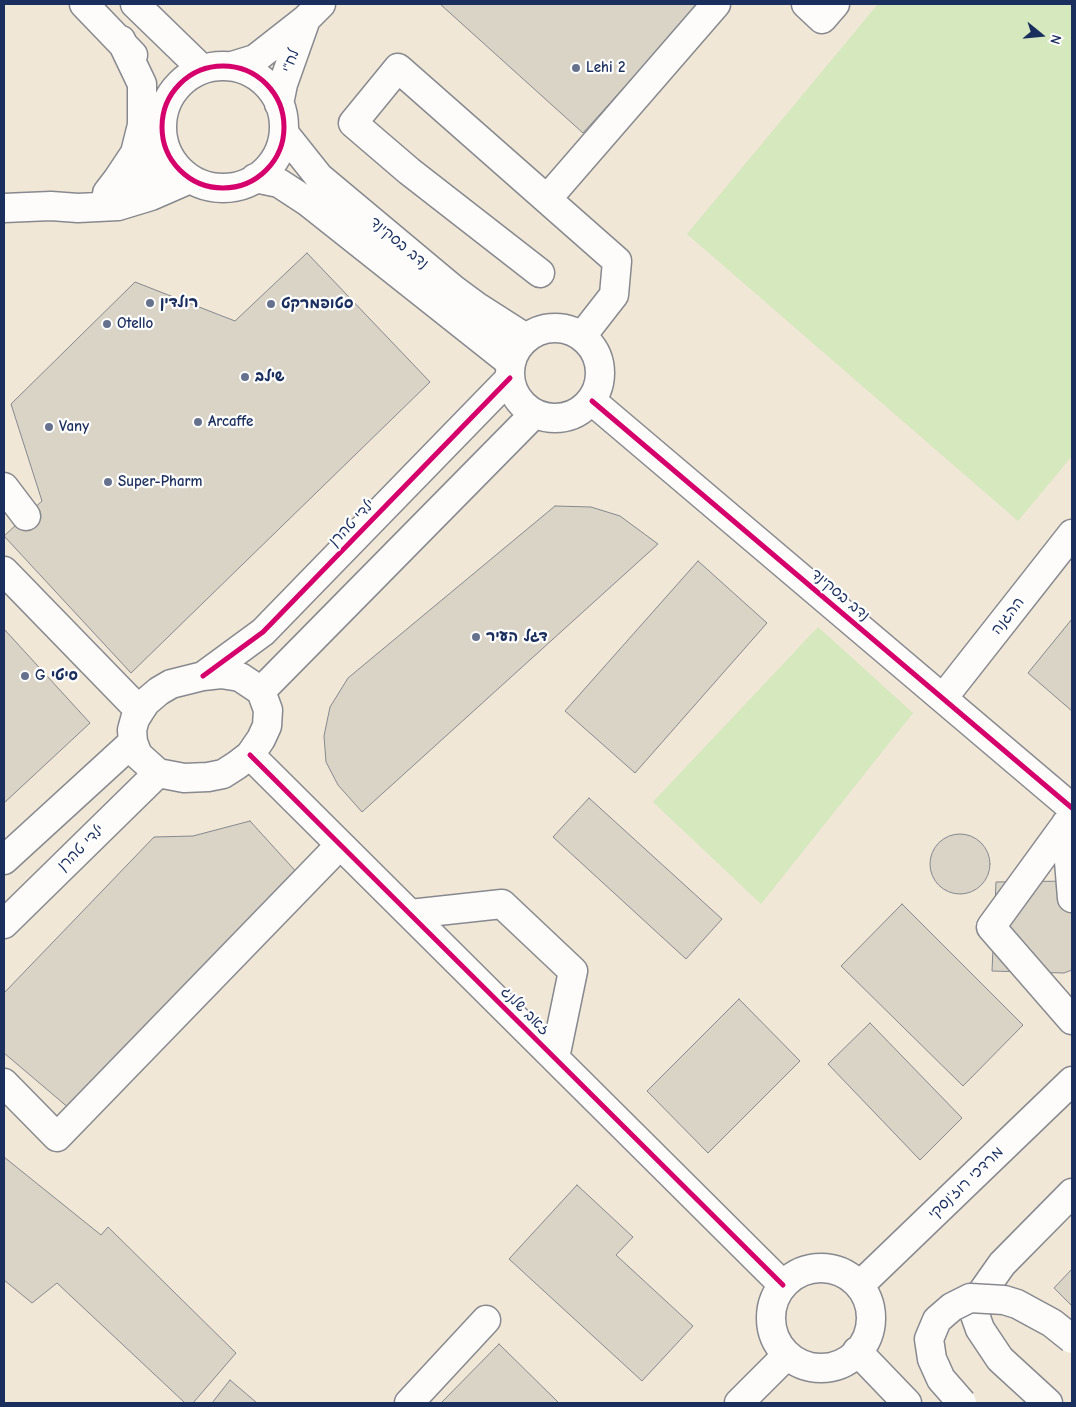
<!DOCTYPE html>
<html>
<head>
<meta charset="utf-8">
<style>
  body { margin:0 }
  #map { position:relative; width:1076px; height:1407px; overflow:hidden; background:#f1ede5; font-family:"Comic Neue",sans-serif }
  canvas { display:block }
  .frame { position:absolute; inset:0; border:5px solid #1b2f5e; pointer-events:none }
  .north { position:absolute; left:1016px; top:10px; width:50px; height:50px; -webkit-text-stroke:4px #fff; paint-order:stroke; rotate:107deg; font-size:14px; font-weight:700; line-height:20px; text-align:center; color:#1b2f5e }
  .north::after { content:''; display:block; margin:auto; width:18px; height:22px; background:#1b2f5e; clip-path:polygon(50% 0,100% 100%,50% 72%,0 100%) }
</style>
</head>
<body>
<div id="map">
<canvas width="1076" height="1407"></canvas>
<div class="frame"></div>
<div class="north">N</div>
</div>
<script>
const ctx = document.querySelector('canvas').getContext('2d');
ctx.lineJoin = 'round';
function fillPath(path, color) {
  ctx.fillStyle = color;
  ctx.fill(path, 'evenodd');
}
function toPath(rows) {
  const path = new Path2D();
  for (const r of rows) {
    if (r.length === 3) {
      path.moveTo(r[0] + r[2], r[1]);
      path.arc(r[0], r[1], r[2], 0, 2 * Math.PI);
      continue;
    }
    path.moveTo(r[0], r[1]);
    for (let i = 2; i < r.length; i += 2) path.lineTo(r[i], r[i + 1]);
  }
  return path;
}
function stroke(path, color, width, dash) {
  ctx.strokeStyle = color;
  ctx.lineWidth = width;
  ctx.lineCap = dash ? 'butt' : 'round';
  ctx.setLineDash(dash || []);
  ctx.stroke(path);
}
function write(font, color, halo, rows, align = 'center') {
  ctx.font = font + ' "Comic Neue","Playpen Sans Hebrew",sans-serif';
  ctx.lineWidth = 4.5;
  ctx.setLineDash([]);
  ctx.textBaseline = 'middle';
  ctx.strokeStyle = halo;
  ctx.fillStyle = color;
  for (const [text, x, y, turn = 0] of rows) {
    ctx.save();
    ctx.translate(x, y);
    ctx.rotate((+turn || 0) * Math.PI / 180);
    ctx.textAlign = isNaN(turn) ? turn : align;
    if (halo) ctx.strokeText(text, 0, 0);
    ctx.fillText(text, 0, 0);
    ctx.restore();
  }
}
fillPath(toPath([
  [4,4,1072,4,1072,1403,4,1403]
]), '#f0e7d6');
fillPath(toPath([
  [878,4,1072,4,1072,456,1018,521,687,234],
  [818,627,913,713,761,904,653,802]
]), '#d5e8be');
const building = toPath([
  [440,4,699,4,583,133,440,4],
  [307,253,430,382,131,673,4,536,42,501,11,404,135,282,235,321,307,253],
  [555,506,591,507,620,516,658,544,362,812,338,785,326,762,324,736,330,707,348,678,555,506],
  [698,561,767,623,635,773,565,711,698,561],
  [1072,619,1072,711,1028,673,1072,619],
  [4,629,90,723,4,803,4,629],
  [589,798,722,919,686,959,553,837,589,798],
  [250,821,300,876,70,1109,4,1053,4,993,154,837,193,836,250,821],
  [960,864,30],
  [1072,881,1072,970,1064,973,992,971,996,882,1072,881],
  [902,904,1023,1025,963,1086,841,966,902,904],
  [739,999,800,1061,708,1153,647,1091,739,999],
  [870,1023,962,1118,920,1160,828,1064,870,1023],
  [4,1157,101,1235,108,1227,236,1353,193,1403,185,1403,57,1283,32,1303,4,1280,4,1157],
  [577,1185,633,1237,616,1255,693,1326,642,1381,509,1259,577,1185],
  [1072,1269,1072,1306,1054,1288,1072,1269],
  [499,1344,559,1403,441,1403,499,1344],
  [230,1380,257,1403,212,1403,230,1380]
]);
fillPath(building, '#dad4c7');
stroke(building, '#87898f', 1);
const minor = toPath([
  [84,4,133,55],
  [135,4,202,69],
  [806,4,822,19,835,4],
  [223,127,61],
  [232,66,255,59,306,19,321,4],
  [279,104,283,84,306,19],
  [284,133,319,177,453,289,476,306,526,338],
  [255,178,279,183,308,202,511,363],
  [115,190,143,180,156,169,165,149],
  [107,193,117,180,135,153,142,125,142,84,121,40],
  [547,199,716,4],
  [4,208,51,206,78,208,118,206,151,196,190,179],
  [540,273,409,171,353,123,398,68,617,261,614,295,582,336],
  [555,373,45],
  [592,401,1072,808],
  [4,487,26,516],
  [4,571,140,711],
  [221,674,240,677,261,691,268,710,267,726,261,739,250,755,237,765,223,774,208,777,184,778,158,773,138,755,133,742,132,730,135,719,140,711,146,702,159,691,171,684,203,676,221,674],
  [203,676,263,632,510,378],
  [261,691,534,414],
  [943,698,1072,534],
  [250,755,783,1285],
  [1072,820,1066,824,1072,898],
  [1066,824,991,927,1072,1020],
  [4,860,133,742],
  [410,914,502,904,573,971,555,1058],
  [4,924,158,773],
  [4,1083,57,1137,340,845],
  [821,1318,50],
  [860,1285,1072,1081],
  [857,1351,907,1403],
  [409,1403,486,1320],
  [739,1403,787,1355],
  [1048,1403,1000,1359,980,1329,974,1312,983,1291,1002,1264,1072,1193]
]);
stroke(minor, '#87898f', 31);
stroke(minor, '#fdfcfb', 28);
const minorBridge = toPath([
  [962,1403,941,1379,932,1359,929,1339,937,1320,952,1307,970,1298,1004,1300,1017,1304,1052,1323,1072,1339]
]);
stroke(minorBridge, '#87898f', 31, []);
stroke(minorBridge, '#fdfcfb', 28);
stroke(toPath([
  [223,127,61],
  [592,401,1072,808],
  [203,676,263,632,510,378],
  [250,755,783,1285]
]), '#d6006c', 5);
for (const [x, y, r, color] of [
  [576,68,5,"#66728d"],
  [150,303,5,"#66728d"],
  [271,304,5,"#66728d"],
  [107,324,5,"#66728d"],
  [245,377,5,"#66728d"],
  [198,422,5,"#66728d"],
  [49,427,5,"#66728d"],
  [108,482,5,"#66728d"],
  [476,637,5,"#66728d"],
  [25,676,5,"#66728d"]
]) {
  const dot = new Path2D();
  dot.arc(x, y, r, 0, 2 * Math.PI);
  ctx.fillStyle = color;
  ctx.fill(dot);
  stroke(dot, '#fff', 2);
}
write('15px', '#1b2f5e', '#fff', [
  ["לח\"י",291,61,-70],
  ["נדב בסקינד",399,243,40],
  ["ילדי טהרן",352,523,-46],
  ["נדב בסקינד",840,595,40],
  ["ההגנה",1008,616,-52],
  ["ילדי טהרן",81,848,-44],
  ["זאב שלנג",525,1011,45],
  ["מרדכי רוז'נסקי",966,1183,-44]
]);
write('bold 15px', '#1b2f5e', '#fff', [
  ["Lehi 2",586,68],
  ["רולדין",160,303],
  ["סטופמרקט",281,304],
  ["Otello",117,324],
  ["שילב",255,377],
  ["Arcaffe",208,422],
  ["Vany",59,427],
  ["Super-Pharm",118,482],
  ["דגל העיר",486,637],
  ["G סיטי",35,676]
], 'left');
</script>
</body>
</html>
